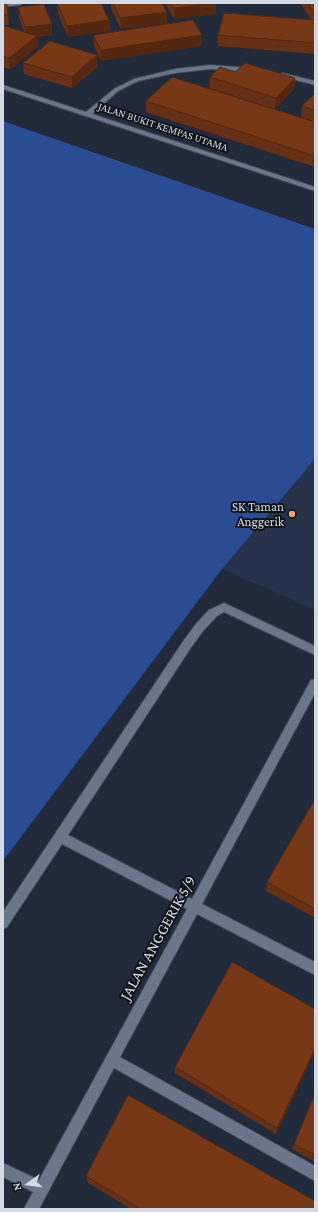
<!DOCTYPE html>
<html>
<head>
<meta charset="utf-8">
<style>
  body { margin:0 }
  #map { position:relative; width:318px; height:1212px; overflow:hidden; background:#212a3b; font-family:"Crimson Pro",serif }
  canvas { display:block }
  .frame { position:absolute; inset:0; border:4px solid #d3d9e5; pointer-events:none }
  .north { position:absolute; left:8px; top:1164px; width:40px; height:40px; -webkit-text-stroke:3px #0e131a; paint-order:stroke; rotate:256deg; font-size:11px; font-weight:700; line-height:16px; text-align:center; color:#d3d9e5 }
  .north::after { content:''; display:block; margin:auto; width:14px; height:18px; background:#d3d9e5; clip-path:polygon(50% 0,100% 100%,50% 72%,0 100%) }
</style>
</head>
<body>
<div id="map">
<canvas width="318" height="1212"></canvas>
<div class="frame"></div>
<div class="north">N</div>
</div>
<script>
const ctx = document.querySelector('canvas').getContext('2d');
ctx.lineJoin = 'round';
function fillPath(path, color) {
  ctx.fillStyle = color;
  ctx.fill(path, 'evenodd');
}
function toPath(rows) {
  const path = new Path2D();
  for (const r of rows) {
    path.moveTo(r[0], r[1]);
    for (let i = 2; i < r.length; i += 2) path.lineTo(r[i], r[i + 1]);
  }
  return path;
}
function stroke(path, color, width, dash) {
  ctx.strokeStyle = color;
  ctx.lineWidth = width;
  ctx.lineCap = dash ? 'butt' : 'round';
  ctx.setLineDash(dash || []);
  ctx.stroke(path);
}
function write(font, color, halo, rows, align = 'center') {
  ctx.font = font + ' "Crimson Pro",serif';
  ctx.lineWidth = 4;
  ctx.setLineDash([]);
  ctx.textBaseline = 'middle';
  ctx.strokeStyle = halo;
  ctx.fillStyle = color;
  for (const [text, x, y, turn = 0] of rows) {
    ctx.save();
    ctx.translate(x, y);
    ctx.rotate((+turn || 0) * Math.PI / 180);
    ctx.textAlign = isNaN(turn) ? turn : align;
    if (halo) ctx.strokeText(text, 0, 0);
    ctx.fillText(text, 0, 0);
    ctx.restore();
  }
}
fillPath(toPath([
  [315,459,315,610,222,569]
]), '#253249');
fillPath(toPath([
  [3,121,315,229,315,459,222,569,3,861]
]), '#294c93');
const minor = toPath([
  [3,3,23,3,20,5,3,7,3,3],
  [210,65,251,68,254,70,251,72,210,69,175,73,138,81,118,91,92,114,315,187,315,191,3,89,3,85,86,112,114,89,134,79,175,69,210,65],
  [282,73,315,81,315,85,280,76,279,75,282,73],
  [224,603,315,646,315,655,224,612,217,616,203,631,190,649,68,835,192,899,311,680,315,679,315,693,202,904,315,962,315,975,197,914,120,1057,315,1166,315,1181,114,1068,39,1209,24,1209,33,1192,3,1177,3,1163,39,1180,187,909,62,844,7,927,3,929,3,912,182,643,195,625,209,610,224,603]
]);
stroke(minor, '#3e4655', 2);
fillPath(minor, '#6b768b');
fillPath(toPath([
  [3,3,8,13,9,25,3,26],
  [57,3,109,20,110,31,68,37,58,14],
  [111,3,162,3,167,23,121,29,111,8],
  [165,3,216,3,216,14,174,19],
  [300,3,315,3,315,54,218,46,218,35,311,20],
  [18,7,52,35,37,37,38,47,10,69,3,67,3,28,24,32,19,18],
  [93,35,202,46,101,61,94,46],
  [23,63,98,66,72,88,24,74],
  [235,72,295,78,294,89,275,109,209,88,210,77],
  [315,93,315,122,301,117,302,106],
  [146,101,315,122,315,167,146,112],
  [315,799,315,918,266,891,267,882],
  [315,1009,315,1051,276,1134,175,1073,175,1067],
  [315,1094,315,1162,292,1149],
  [86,1176,315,1209,131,1209,88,1183]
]), '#663014');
fillPath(toPath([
  [216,3,216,14,174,19,174,8],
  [167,12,167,23,121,29,120,18],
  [109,20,110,31,68,37,67,26],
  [52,24,52,35,37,37,38,47,10,69,9,58,26,38,25,27],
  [202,35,202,46,101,61,101,50],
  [97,55,98,66,72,88,72,77],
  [295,78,294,89,275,109,276,98],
  [315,1049,315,1051,276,1134,277,1128]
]), '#532710');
const building = toPath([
  [3,3,7,3,8,15,3,15,3,3],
  [57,3,101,3,109,20,67,26,57,3],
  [113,3,162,3,167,12,120,18,113,3],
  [171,3,216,3,174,8,171,3],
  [308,3,315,3,315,14,308,3],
  [44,4,52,24,25,27,18,7,44,4],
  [224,13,315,20,315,43,218,35,224,13],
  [193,20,202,35,101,50,93,35,193,20],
  [5,26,37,36,9,58,3,56,3,28,5,26],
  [50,41,97,55,72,77,23,63,50,41],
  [245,63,295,78,276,98,210,77,220,67,235,72,245,63],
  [172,77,315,122,315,156,146,101,172,77],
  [315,93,315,110,302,106,315,93],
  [315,799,315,909,267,882,315,799],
  [232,962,315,1009,315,1049,277,1128,175,1067,232,962],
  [315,1094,315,1155,294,1144,315,1094],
  [128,1095,315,1201,315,1209,141,1209,86,1176,128,1095]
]);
fillPath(building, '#773817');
stroke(building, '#532710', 1);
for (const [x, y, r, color] of [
  [292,514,4,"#f1a17c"]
]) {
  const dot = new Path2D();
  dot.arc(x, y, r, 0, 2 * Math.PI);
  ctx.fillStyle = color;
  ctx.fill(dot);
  stroke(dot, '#0e131a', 1.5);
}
write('11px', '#d3d9e5', '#0e131a', [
  ["JALAN BUKIT KEMPAS UTAMA",163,127,18]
]);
write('13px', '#d3d9e5', '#0e131a', [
  ["SK Taman",284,507],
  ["Anggerik",284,522]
], 'right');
write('16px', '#d3d9e5', '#0e131a', [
  ["JALAN ANGGERIK 5/9",158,938,-61]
]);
</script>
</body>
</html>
